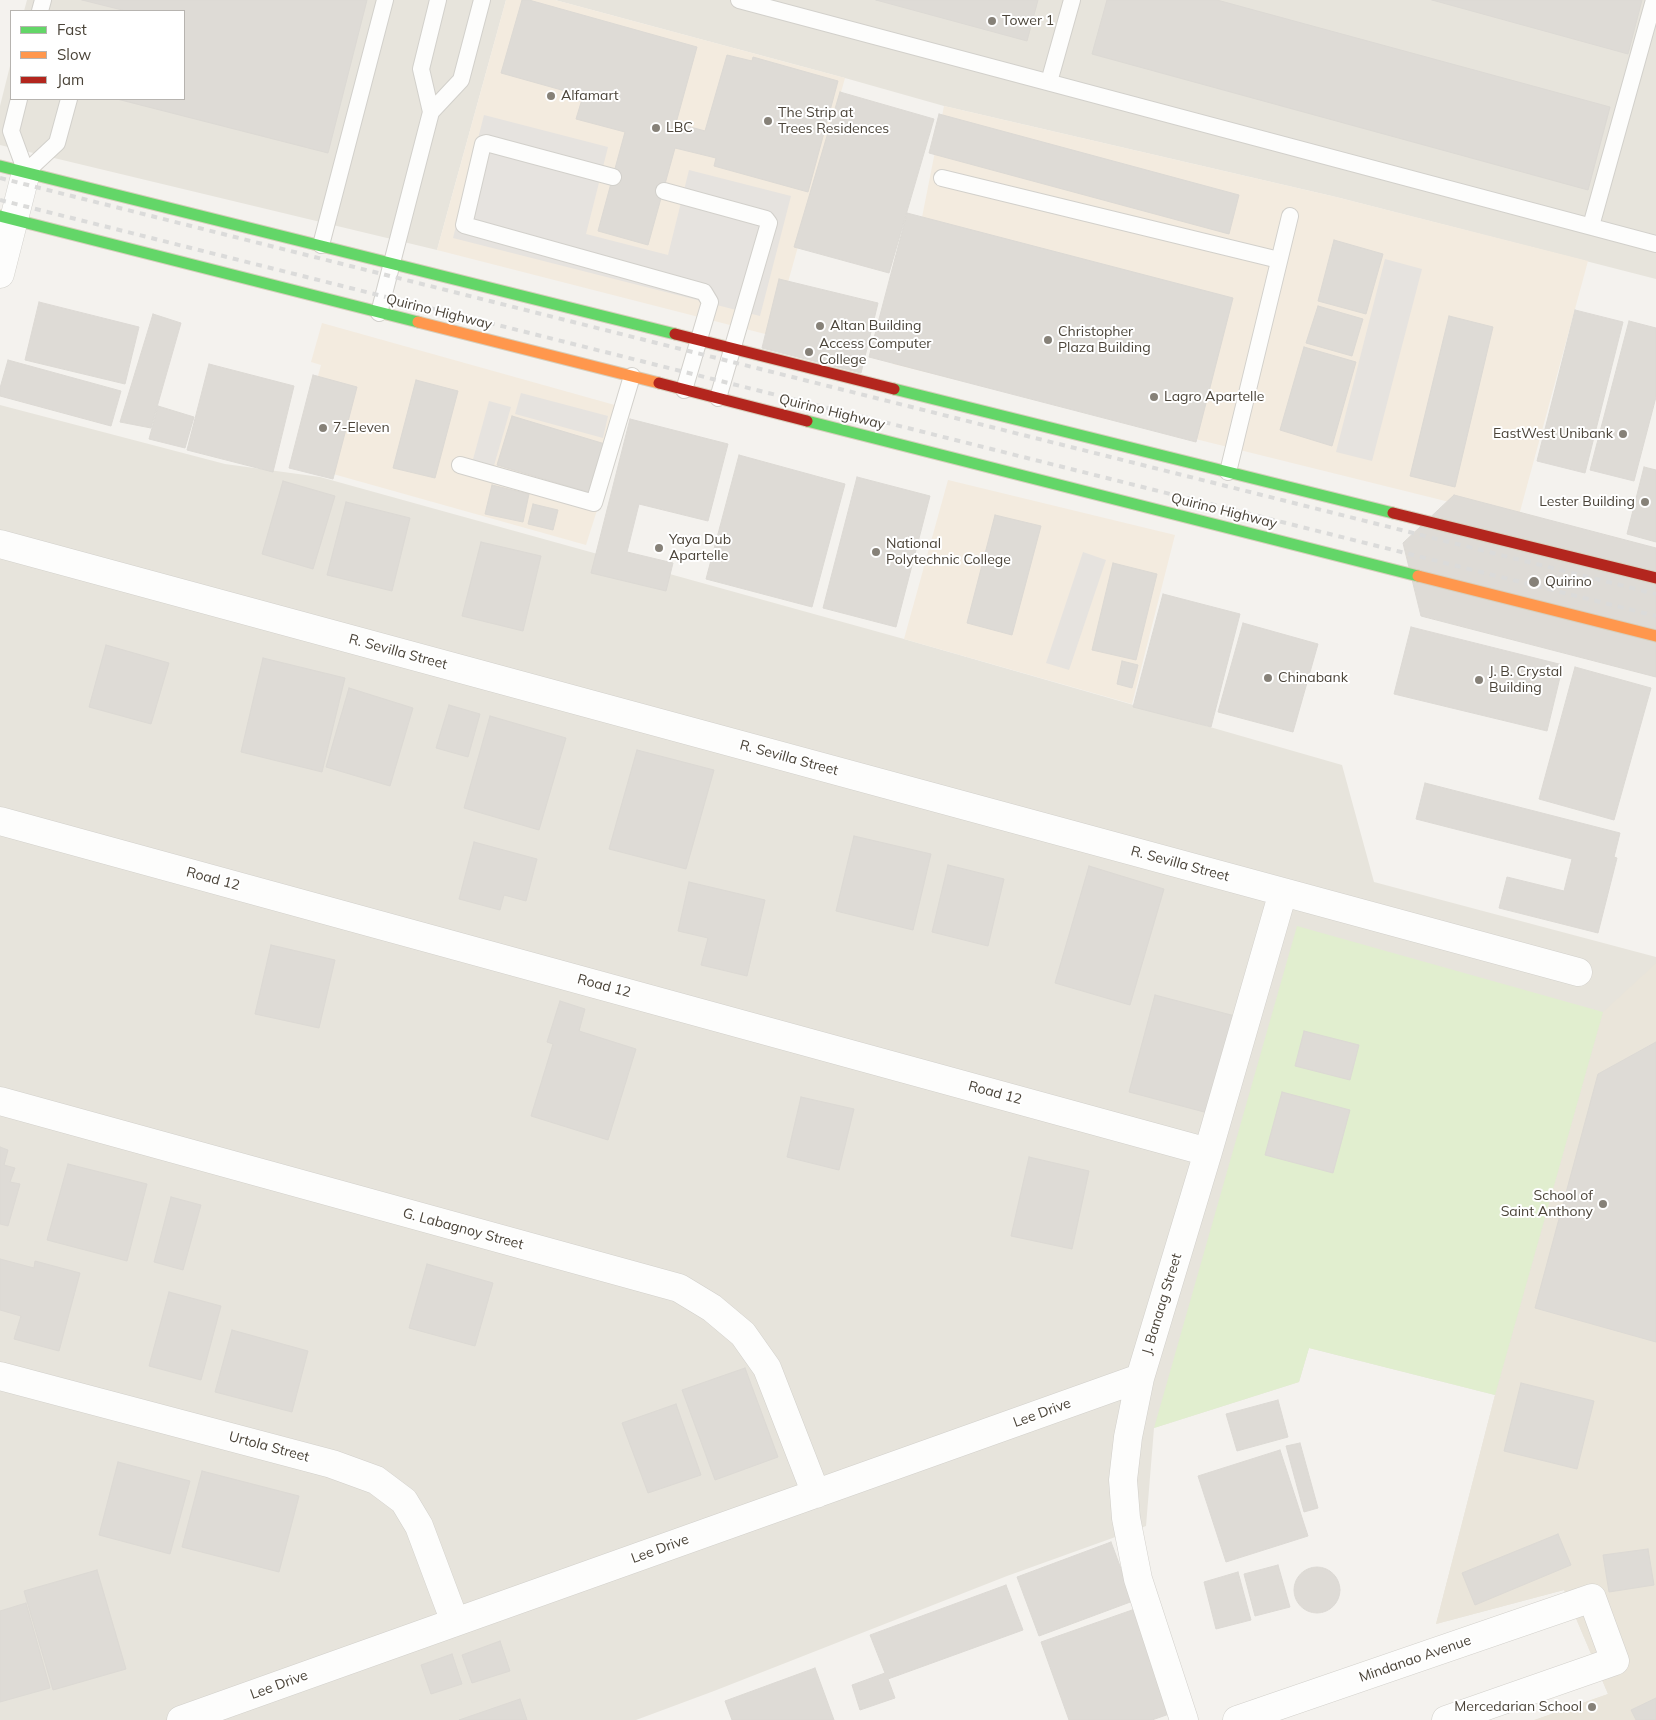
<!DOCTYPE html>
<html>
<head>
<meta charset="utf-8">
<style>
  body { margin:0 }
  #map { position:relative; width:1656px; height:1720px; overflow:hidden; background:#f4f2ee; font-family:Mulish,sans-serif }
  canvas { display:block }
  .legend { position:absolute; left:10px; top:10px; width:175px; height:90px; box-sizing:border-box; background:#fff; border:1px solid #b7b4b0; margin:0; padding:6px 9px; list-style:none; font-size:15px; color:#4b4439 }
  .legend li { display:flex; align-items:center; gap:10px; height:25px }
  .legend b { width:25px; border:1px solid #b7b4b0 }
</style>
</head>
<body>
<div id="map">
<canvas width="1656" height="1720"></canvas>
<ul class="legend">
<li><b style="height:6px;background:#63d668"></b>Fast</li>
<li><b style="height:6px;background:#ff974d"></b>Slow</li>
<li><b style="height:6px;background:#b3261e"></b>Jam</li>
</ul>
</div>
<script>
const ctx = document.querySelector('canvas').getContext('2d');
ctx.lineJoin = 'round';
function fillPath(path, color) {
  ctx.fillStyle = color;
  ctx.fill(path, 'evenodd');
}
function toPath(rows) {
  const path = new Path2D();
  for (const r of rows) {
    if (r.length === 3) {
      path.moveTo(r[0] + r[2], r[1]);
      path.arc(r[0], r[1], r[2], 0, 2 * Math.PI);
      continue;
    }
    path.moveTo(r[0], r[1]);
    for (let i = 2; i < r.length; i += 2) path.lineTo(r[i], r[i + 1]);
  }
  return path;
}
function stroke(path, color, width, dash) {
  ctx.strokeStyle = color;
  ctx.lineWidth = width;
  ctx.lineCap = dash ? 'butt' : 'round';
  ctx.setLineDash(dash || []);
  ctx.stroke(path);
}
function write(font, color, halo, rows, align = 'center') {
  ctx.font = font + ' Mulish,sans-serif';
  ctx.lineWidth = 4;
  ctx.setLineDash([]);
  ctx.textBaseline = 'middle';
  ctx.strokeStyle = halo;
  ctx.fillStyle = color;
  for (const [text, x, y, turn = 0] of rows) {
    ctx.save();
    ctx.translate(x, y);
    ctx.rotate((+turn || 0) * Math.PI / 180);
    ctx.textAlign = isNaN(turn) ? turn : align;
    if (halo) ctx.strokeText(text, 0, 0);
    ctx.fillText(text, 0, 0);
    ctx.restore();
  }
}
fillPath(toPath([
  [27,0,506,0,437,250,0,145,0,106,11,62,11,99,184,99,184,11,24,11],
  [555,0,1656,0,1656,279,1336,197,944,106,845,78],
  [0,405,225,464,320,477,904,639,1342,765,1374,882,1656,957,1656,1720,1535,1720,1608,1694,1564,1590,1436,1624,1495,1395,1309,1348,1299,1382,1154,1428,1146,1526,1007,1576,714,1691,636,1720,0,1720]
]), '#e7e4dc');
fillPath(toPath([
  [506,0,555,0,845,78,773,336,437,250],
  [944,106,1336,197,1588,261,1518,519,893,364],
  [322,323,629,409,586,545,294,463,321,365,311,362],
  [948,480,1175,535,1132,704,904,639]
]), '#f3ebdf');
fillPath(toPath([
  [1656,963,1656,1720,1534,1720,1608,1694,1564,1590,1436,1624,1495,1395,1603,1012]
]), '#eae5da');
fillPath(toPath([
  [1297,926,1603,1012,1495,1395,1309,1348,1299,1382,1154,1428]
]), '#e1eecf');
fillPath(toPath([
  [484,115,608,147,586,234,668,255,689,170,791,196,760,316,453,238],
  [1385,259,1422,269,1372,461,1336,452],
  [521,393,608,416,603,438,515,414],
  [489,401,511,407,493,469,472,463],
  [1083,552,1106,560,1069,670,1046,663]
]), '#e6e3df');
const building = toPath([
  [82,0,367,0,328,153,117,99,184,99,184,11,126,11,82,0],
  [522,0,529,0,697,47,676,123,705,131,727,55,752,61,753,57,838,81,808,192,714,166,716,158,675,148,648,245,598,231,625,132,576,119,583,96,501,73,522,0],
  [876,0,1038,0,1027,41,876,0],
  [1107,0,1217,0,1610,107,1588,190,1092,54,1107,0],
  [1432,0,1642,0,1628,54,1432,0],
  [840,92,934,119,889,273,794,247,840,92],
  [939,114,1239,195,1229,234,929,153,939,114],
  [907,213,1233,298,1196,442,869,357,907,213],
  [1334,240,1383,254,1366,314,1318,301,1334,240],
  [779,279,878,303,861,373,762,348,779,279],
  [39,302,139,327,125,384,25,360,39,302],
  [1318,306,1363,319,1352,356,1306,343,1318,306],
  [1575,310,1623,322,1585,473,1537,461,1575,310],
  [153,314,181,323,151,428,120,422,153,314],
  [1449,316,1493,327,1455,487,1410,476,1449,316],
  [1629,321,1656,328,1656,397,1634,481,1590,470,1629,321],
  [1304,347,1356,362,1332,446,1280,430,1304,347],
  [8,360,121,391,111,426,0,396,0,388,8,360],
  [209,364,294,386,273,472,187,450,209,364],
  [313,375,357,387,333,479,289,468,313,375],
  [416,380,458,391,435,478,393,468,416,380],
  [158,406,194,417,185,448,149,439,158,406],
  [512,416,605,444,591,493,497,465,512,416],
  [630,419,728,444,708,521,639,504,627,552,673,563,666,591,591,573,630,419],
  [739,455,845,484,812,607,706,579,739,455],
  [1644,467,1656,470,1656,542,1627,534,1644,467],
  [857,477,930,496,896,627,823,608,857,477],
  [283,481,335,496,313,569,262,554,283,481],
  [492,485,529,494,523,522,485,514,492,485],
  [1454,495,1656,548,1656,677,1421,616,1403,543,1454,495],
  [346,502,410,518,392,591,327,575,346,502],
  [533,504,558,510,553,530,528,524,533,504],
  [995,515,1041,526,1012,635,967,623,995,515],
  [481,542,541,556,523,631,462,616,481,542],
  [1113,563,1157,574,1136,660,1092,650,1113,563],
  [1163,594,1240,614,1211,727,1133,707,1163,594],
  [1243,623,1318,644,1293,732,1218,712,1243,623],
  [1411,627,1563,665,1547,731,1394,694,1411,627],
  [106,645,169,663,151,724,89,707,106,645],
  [263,658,345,678,322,772,241,752,263,658],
  [1122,661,1138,665,1132,688,1117,684,1122,661],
  [1575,667,1651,688,1614,820,1539,799,1575,667],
  [349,688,413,708,390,786,326,767,349,688],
  [449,705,480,714,468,757,436,748,449,705],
  [490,716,566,738,539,830,464,808,490,716],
  [637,750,714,770,686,869,609,849,637,750],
  [1425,783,1620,833,1614,857,1617,858,1598,933,1499,908,1507,877,1564,891,1572,859,1416,819,1425,783],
  [854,836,931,854,913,930,836,911,854,836],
  [474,842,537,859,526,901,504,895,500,910,459,899,474,842],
  [948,865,1004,879,988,946,932,932,948,865],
  [1089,866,1164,889,1130,1005,1055,983,1089,866],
  [689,882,765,900,747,976,701,965,708,938,678,931,689,882],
  [271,945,335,960,319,1028,255,1014,271,945],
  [1155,995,1235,1016,1208,1113,1129,1092,1155,995],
  [560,1001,585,1009,579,1031,636,1049,608,1140,531,1116,553,1044,547,1042,560,1001],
  [1304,1031,1359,1045,1350,1080,1295,1066,1304,1031],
  [1656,1042,1656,1342,1535,1308,1598,1074,1656,1042],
  [1282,1092,1350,1110,1333,1173,1265,1155,1282,1092],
  [801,1097,854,1109,839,1170,787,1157,801,1097],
  [0,1147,8,1150,4,1165,15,1168,10,1182,20,1184,8,1226,0,1224,0,1147],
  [1029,1157,1089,1171,1072,1249,1011,1236,1029,1157],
  [68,1164,147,1184,127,1261,47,1240,68,1164],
  [171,1197,201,1205,183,1270,154,1262,171,1197],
  [0,1259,34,1268,35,1261,80,1273,59,1351,14,1339,21,1316,0,1310,0,1259],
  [427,1264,493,1283,475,1346,409,1328,427,1264],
  [169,1292,221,1306,201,1380,149,1366,169,1292],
  [232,1330,308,1351,292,1412,215,1392,232,1330],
  [745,1368,778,1457,715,1480,682,1390,745,1368],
  [1521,1383,1594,1401,1577,1469,1504,1451,1521,1383],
  [1278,1400,1288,1437,1237,1451,1226,1414,1278,1400],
  [676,1404,701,1475,648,1493,622,1423,676,1404],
  [1300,1443,1318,1508,1304,1512,1286,1446,1300,1443],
  [1280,1450,1308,1536,1226,1562,1198,1476,1280,1450],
  [118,1462,190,1481,170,1554,99,1535,118,1462],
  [202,1471,299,1496,279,1572,182,1547,202,1471],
  [1558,1534,1571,1565,1475,1605,1462,1573,1558,1534],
  [1111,1542,1133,1601,1039,1636,1017,1577,1111,1542],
  [1648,1549,1654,1585,1609,1592,1603,1555,1648,1549],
  [1278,1565,1290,1607,1255,1616,1244,1574,1278,1565],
  [1317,1590,23],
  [97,1570,126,1669,53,1690,24,1591,97,1570],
  [1238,1572,1251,1620,1216,1629,1204,1582,1238,1572],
  [1006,1585,1023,1630,888,1679,895,1698,860,1710,852,1685,885,1673,870,1635,1006,1585],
  [26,1603,50,1688,0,1702,0,1611,26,1603],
  [1135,1609,1172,1713,1152,1720,1069,1720,1041,1642,1135,1609],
  [500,1641,510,1671,472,1683,462,1655,500,1641],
  [452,1654,462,1684,431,1694,421,1665,452,1654],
  [815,1668,834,1720,732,1720,725,1701,815,1668],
  [1656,1698,1656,1720,1636,1720,1631,1710,1656,1698],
  [520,1699,527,1720,459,1720,520,1699]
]);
fillPath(building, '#dedbd6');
stroke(building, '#dcd9d4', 1);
const lane = toPath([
  [739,0,1656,244],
  [40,11,43,0],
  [1049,82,1072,0],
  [19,99,11,131,26,172,57,143,69,99],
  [431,112,461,80,482,0],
  [613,177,486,143,483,144,464,225,704,292,710,302,684,390],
  [942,178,1279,260],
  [664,191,766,219,769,223,718,398],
  [1591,226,1654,0],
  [321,245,385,0],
  [379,313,431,112,421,69,438,0],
  [460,465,594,503,632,376],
  [1228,472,1290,216]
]);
const street = toPath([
  [0,274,26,172],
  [0,544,1578,972],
  [0,821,1208,1152],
  [0,1101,679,1288,712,1308,743,1334,767,1368,816,1494],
  [0,1376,332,1464,376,1480,404,1501,419,1526,455,1622],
  [181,1720,1140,1378],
  [1184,1720,1138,1579,1126,1518,1123,1480,1128,1437,1140,1378,1208,1152,1283,892],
  [1237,1720,1592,1598,1615,1661,1446,1720]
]);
const fast = toPath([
  [0,166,675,334],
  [0,216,418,322],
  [894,389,1393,513],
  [807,421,1418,576]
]);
const slow = toPath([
  [418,322,659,383],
  [1418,576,1656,636]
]);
const jam = toPath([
  [675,334,894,389],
  [659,383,807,421],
  [1393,513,1656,578]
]);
stroke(lane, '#d2d0cb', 18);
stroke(street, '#d2d0cb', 29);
stroke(fast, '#d6cebb', 13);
stroke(slow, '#d6cebb', 13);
stroke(jam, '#d6cebb', 13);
stroke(lane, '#fdfdfc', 16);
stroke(street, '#fdfdfc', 28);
stroke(fast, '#63d668', 11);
stroke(slow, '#ff974d', 11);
stroke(jam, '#b3261e', 11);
stroke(toPath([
  [0,178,1656,594],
  [0,200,1656,616]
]), '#dbdbda', 4, [6, 6]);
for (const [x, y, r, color] of [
  [992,21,5,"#868178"],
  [551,96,5,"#868178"],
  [768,121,5,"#868178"],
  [656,128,5,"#868178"],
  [820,326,5,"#868178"],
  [1048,340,5,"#868178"],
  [809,352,5,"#868178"],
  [1154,397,5,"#868178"],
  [323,428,5,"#868178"],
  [1623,434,5,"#868178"],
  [1645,502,5,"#868178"],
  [659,548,5,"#868178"],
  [876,552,5,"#868178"],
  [1534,582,6,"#868178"],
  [1268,678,5,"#868178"],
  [1479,680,5,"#868178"],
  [1603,1204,5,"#868178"],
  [1592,1707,5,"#868178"]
]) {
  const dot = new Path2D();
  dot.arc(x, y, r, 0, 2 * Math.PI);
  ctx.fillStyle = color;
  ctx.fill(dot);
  stroke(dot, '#fff', 2);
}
write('14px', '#4b4439', '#fff', [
  ["Tower 1",1002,21],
  ["Alfamart",561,96],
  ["The Strip at",778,113],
  ["Trees Residences",778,129],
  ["LBC",666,128],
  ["Altan Building",830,326],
  ["Christopher",1058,332],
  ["Plaza Building",1058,348],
  ["Access Computer",819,344],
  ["College",819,360],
  ["Lagro Apartelle",1164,397],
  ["7-Eleven",333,428],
  ["EastWest Unibank",1613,434,"right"],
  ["Lester Building",1635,502,"right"],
  ["Yaya Dub",669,540],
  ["Apartelle",669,556],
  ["National",886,544],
  ["Polytechnic College",886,560],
  ["Quirino",1545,582],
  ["J. B. Crystal",1489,672],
  ["Building",1489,688],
  ["Chinabank",1278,678],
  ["School of",1593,1196,"right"],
  ["Saint Anthony",1593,1212,"right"],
  ["Mercedarian School",1582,1707,"right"]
], 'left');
write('14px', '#4b4439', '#fff', [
  ["Quirino Highway",439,312,14],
  ["Quirino Highway",832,412,14],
  ["Quirino Highway",1224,511,14],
  ["R. Sevilla Street",398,652,15],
  ["R. Sevilla Street",789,758,15],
  ["R. Sevilla Street",1180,864,15],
  ["Road 12",213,879,15],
  ["Road 12",604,986,15],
  ["Road 12",995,1093,15],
  ["G. Labagnoy Street",463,1229,15],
  ["J. Banaag Street",1162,1304,-73],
  ["Lee Drive",1042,1413,-20],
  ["Urtola Street",269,1447,15],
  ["Lee Drive",660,1549,-20],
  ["Mindanao Avenue",1415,1659,-19],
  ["Lee Drive",279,1685,-20]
]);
</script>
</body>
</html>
